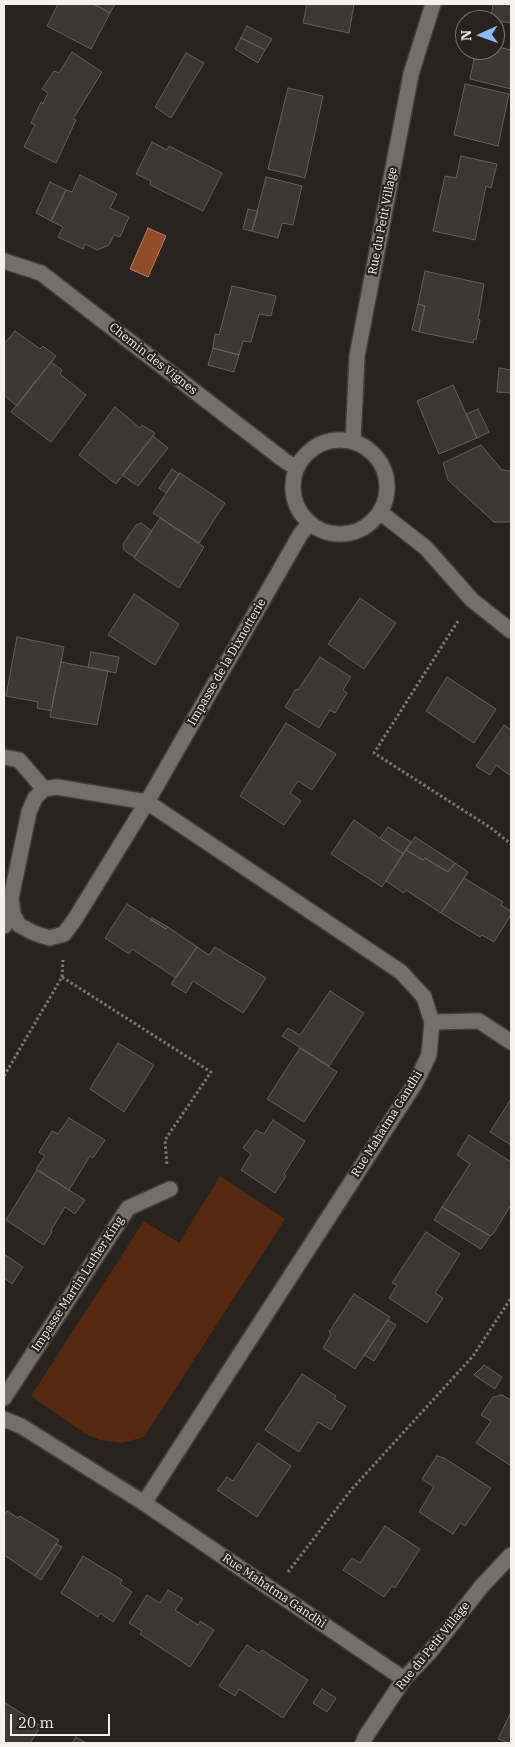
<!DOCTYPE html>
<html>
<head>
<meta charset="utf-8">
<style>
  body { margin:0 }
  #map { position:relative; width:515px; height:1747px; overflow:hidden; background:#292320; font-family:"IBM Plex Serif",serif }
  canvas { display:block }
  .frame { position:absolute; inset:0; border:5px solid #f6f1ef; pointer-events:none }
  .north { position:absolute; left:455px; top:10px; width:50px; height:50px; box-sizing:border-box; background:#292320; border:1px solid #7b7573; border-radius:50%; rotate:268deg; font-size:14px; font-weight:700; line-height:20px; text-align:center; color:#f6f1ef }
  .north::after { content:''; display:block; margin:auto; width:18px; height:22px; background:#8abafc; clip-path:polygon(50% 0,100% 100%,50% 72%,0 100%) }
  .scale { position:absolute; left:10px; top:1714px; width:100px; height:22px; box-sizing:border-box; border:2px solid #f6f1ef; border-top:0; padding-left:6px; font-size:15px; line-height:18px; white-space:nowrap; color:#f6f1ef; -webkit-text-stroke:4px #292320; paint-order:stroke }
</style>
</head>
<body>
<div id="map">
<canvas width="515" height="1747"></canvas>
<div class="frame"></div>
<div class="north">N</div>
<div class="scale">20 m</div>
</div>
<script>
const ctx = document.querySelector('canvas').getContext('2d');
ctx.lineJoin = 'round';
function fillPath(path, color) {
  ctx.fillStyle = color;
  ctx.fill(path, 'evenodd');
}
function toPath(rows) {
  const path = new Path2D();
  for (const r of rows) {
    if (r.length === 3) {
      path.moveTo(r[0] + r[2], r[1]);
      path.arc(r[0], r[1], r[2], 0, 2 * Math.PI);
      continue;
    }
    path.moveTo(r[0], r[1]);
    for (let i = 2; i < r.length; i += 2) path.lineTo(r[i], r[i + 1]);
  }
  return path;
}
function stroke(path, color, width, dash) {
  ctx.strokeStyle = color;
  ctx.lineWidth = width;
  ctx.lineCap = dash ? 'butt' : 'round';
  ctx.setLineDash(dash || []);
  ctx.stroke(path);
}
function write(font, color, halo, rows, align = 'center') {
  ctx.font = font + ' "IBM Plex Serif",serif';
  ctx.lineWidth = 4.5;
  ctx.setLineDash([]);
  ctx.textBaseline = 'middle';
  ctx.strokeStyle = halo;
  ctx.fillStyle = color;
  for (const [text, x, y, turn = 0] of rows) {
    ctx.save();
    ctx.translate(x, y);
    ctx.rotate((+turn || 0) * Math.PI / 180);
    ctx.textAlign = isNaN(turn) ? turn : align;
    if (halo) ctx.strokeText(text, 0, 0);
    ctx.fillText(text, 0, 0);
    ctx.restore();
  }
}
fillPath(toPath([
  [220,1176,285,1219,144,1437,122,1443,100,1440,84,1433,31,1396,144,1221,179,1243]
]), '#572910');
const water = toPath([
  [148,228,166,236,148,277,130,269,148,228]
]);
fillPath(water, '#924d28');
stroke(water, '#b07e64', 1);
const building = toPath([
  [58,4,93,4,110,13,91,49,47,26,58,4],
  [94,4,115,4,110,13,94,4],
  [307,4,354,4,349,33,303,23,307,4],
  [493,4,511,4,511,23,491,20,493,4],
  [247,26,272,39,265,50,241,38,247,26],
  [241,38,265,50,258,63,235,49,241,38],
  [495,46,511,50,511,89,470,79,474,59,478,60,481,50,495,50,495,46],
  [72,52,102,72,73,119,76,120,56,163,24,147,35,125,31,123,41,102,43,104,48,93,42,89,54,71,59,73,72,52],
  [186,53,204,63,171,118,155,107,186,53],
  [465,84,509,94,498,146,454,135,465,84],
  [288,88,323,96,305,178,268,169,288,88],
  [152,142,167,150,169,146,222,173,203,211,150,185,151,181,136,174,152,142],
  [461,156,497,164,491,188,486,186,475,240,433,231,445,176,456,178,461,156],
  [80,175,117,194,110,208,129,217,120,237,114,235,109,245,97,250,85,244,83,249,58,237,63,227,51,221,66,190,72,192,80,175],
  [266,177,302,186,293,225,282,223,278,238,252,231,266,177],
  [50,182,66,190,51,221,36,213,50,182],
  [248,209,258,211,252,231,243,229,248,209],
  [425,271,484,284,478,319,480,320,476,340,474,339,473,343,419,332,425,306,418,304,425,271],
  [232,286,276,296,271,316,259,314,251,342,243,341,239,355,213,348,215,334,219,335,232,286],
  [418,304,425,306,419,332,412,330,418,304],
  [15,331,40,349,43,346,56,356,17,406,4,395,4,344,15,331],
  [213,348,239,355,234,372,208,365,213,348],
  [51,362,62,370,60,374,86,395,51,442,11,412,51,362],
  [499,368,511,370,511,393,497,392,499,368],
  [453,385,477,438,439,454,417,401,453,385],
  [115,407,140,428,142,425,155,433,116,484,79,455,115,407],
  [478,409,489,432,477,438,466,414,478,409],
  [153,436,168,448,138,486,122,475,153,436],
  [481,445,502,470,511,471,511,522,494,522,448,480,443,463,481,445],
  [172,469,179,474,166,493,159,488,172,469],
  [180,473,225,503,199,543,153,513,180,473],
  [160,518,204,547,179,588,134,558,160,518],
  [141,523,152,531,134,557,124,550,123,544,136,525,141,523],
  [134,594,179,624,155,665,108,635,134,594],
  [360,598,396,623,364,669,328,644,360,598],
  [17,637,64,647,51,711,37,708,38,702,6,696,17,637],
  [91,652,119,657,116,673,88,667,91,652],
  [320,657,351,677,343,690,347,693,335,713,330,710,319,728,285,707,296,689,298,690,320,657],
  [61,662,108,671,97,725,50,717,61,662],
  [447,677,496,709,474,743,426,711,447,677],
  [286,723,336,754,312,790,298,781,290,793,301,801,284,825,240,796,286,723],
  [504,725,511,730,511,776,496,765,490,775,476,766,504,725],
  [354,820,403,854,382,887,331,854,354,820],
  [388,827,411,842,403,854,380,838,388,827],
  [415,837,455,863,448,872,425,858,423,860,406,850,415,837],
  [406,850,423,860,425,858,448,872,455,863,468,872,441,913,406,890,404,893,386,881,406,850],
  [464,878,503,902,501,905,511,911,511,915,494,942,482,935,480,937,441,913,464,878],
  [127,904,166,929,168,927,197,947,176,978,132,949,129,954,105,938,127,904],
  [152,918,168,927,166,929,151,920,152,918],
  [197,947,209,955,215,947,266,978,243,1013,193,981,186,993,171,984,197,947],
  [330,991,364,1013,329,1066,282,1036,288,1028,300,1035,330,991],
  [118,1043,154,1065,124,1112,90,1089,118,1043],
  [300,1048,337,1072,304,1122,267,1099,300,1048],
  [511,1099,511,1145,490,1132,511,1099],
  [69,1118,105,1140,93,1158,90,1156,69,1190,36,1169,45,1156,39,1152,52,1131,58,1134,69,1118],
  [273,1120,305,1141,284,1174,286,1176,275,1193,241,1170,251,1154,243,1148,256,1130,264,1134,273,1120],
  [469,1135,511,1162,511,1205,493,1234,490,1236,442,1207,470,1164,457,1155,469,1135],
  [37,1170,85,1200,75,1214,65,1207,51,1230,52,1232,44,1245,6,1220,37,1170],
  [442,1207,490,1236,481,1249,434,1220,442,1207],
  [426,1232,460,1254,435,1293,443,1298,427,1323,389,1298,397,1285,392,1283,426,1232],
  [4,1254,23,1267,12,1284,4,1278,4,1254],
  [354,1294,390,1317,355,1369,323,1348,331,1334,329,1332,354,1294],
  [388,1320,396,1325,374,1361,364,1355,388,1320],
  [484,1365,502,1377,495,1389,474,1375,484,1365],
  [302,1374,336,1396,334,1399,346,1406,331,1430,318,1422,299,1452,265,1430,302,1374],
  [502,1395,511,1400,511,1466,476,1443,491,1421,481,1415,493,1397,502,1395],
  [258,1443,291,1466,257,1517,217,1490,227,1477,233,1481,258,1443],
  [437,1456,444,1458,491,1488,465,1526,460,1523,453,1534,419,1512,434,1487,422,1479,437,1456],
  [7,1511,18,1518,20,1516,59,1540,35,1576,4,1555,4,1515,7,1511],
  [385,1526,420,1549,395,1588,392,1586,384,1597,343,1570,352,1558,360,1563,385,1526],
  [56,1544,62,1547,41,1580,35,1576,56,1544],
  [83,1556,122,1580,120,1584,132,1592,113,1622,100,1613,98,1617,61,1593,83,1556],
  [168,1590,183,1599,175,1610,198,1625,200,1621,214,1630,190,1667,140,1634,142,1631,129,1623,147,1595,160,1603,168,1590],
  [247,1645,259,1653,262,1650,308,1680,283,1718,239,1689,235,1696,219,1686,247,1645],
  [322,1689,336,1698,327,1712,313,1703,322,1689],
  [4,1702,41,1726,30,1743,4,1743,4,1702],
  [511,1712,511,1743,509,1743,498,1739,511,1712],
  [76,1737,86,1743,72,1743,76,1737]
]);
fillPath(building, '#3e3834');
stroke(building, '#665f5c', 1);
const service = toPath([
  [4,757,19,760,44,789],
  [4,926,13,914],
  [432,1022,479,1021,511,1042]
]);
const minor = toPath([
  [4,261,41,273,285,461,297,468],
  [340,487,47],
  [353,442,357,356,411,74,433,4],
  [380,512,426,548,472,600,511,631],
  [4,1398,128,1208,170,1189],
  [4,1419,21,1426,144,1503,404,1679],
  [144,1503,416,1082,429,1055,432,1022,424,997,401,972,147,802,57,787,44,789,35,798,29,812,11,898,13,914,19,925,34,933,49,938,64,934,75,919,147,802,300,535,309,523],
  [363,1743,366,1736,404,1679,430,1652,481,1587,511,1555]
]);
stroke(service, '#433e3c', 18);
stroke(minor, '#433e3c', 18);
stroke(toPath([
  [458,621,374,753,491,828,511,844],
  [62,977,63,960],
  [4,1076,62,977,211,1072,165,1140,167,1166],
  [288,1572,351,1490,473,1356,511,1298]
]), '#7d7775', 3, [2.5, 2.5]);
stroke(service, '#766e6b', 15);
stroke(minor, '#766e6b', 15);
write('12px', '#f6f1ef', '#292320', [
  ["Rue du Petit Village",383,221,-79],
  ["Chemin des Vignes",153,359,38],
  ["Impasse de la Dixnotterie",227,662,-60],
  ["Rue Mahatma Gandhi",387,1124,-58],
  ["Impasse Martin Luther King",78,1284,-57],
  ["Rue Mahatma Gandhi",274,1591,34],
  ["Rue du Petit Village",433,1646,-51]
]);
</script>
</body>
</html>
